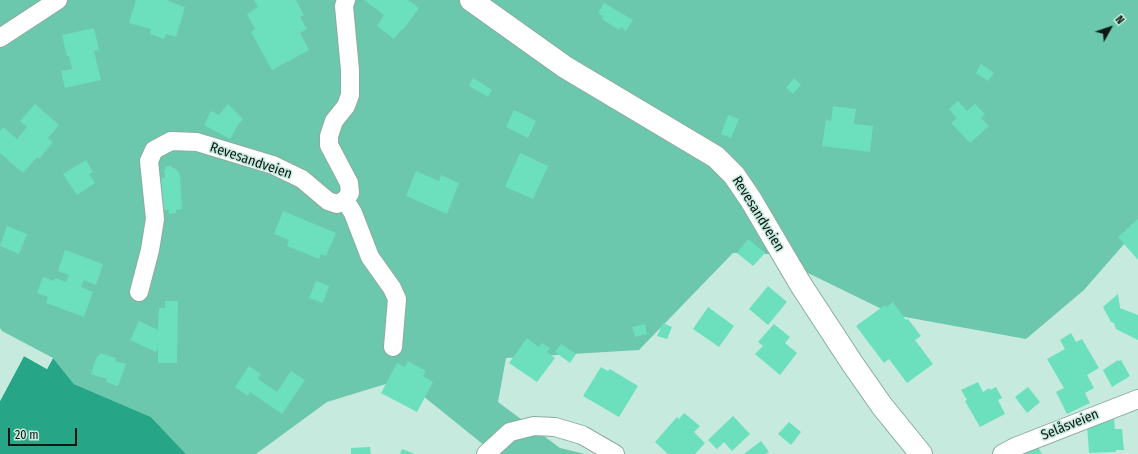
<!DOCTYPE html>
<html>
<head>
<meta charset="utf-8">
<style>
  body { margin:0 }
  #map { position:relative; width:1138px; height:454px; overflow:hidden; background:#c7eade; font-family:"Fira Sans Condensed",sans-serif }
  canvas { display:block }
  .north { position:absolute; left:1090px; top:8px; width:40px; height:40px; -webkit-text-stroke:3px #c7eade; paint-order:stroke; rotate:50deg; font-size:11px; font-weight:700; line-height:16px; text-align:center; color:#0c1814 }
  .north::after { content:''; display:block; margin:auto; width:14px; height:18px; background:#0c1814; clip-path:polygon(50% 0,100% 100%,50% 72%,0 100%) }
  .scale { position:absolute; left:8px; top:428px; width:69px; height:18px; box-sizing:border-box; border:2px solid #0c1814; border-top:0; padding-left:5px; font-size:12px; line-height:14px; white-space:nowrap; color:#0c1814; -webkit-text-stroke:3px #c7eade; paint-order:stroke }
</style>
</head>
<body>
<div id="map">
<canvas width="1138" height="454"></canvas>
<div class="north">N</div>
<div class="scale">20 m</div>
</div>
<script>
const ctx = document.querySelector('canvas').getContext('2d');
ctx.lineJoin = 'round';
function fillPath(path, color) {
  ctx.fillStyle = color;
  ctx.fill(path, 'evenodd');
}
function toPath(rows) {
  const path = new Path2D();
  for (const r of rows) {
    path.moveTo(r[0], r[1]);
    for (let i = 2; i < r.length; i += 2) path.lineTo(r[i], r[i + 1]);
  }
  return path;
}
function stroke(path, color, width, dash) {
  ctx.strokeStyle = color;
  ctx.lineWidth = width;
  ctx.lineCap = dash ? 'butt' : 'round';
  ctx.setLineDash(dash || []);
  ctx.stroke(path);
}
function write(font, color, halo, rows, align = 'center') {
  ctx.font = font + ' "Fira Sans Condensed",sans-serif';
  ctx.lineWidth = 3;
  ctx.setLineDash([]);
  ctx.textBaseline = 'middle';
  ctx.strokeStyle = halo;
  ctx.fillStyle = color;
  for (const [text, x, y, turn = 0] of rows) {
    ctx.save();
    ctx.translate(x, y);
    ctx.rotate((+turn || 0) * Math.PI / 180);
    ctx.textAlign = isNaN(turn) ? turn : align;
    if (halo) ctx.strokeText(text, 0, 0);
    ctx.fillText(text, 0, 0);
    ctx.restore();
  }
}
fillPath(toPath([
  [0,0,1138,0,1138,228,1084,290,1026,339,894,315,769,254,733,253,639,350,506,358,498,402,560,448,585,454,495,454,402,379,327,402,256,454,186,454,151,417,74,384,53,358,2,331,0,328]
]), '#6cc8ac');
fillPath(toPath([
  [24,356,47,369,53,358,74,384,151,417,186,454,0,454,0,401]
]), '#27a687');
fillPath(toPath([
  [23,355,25,355,46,366,51,357,53,358,47,369,24,356,0,401,0,397]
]), '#c7eade');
fillPath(toPath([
  [136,0,169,0,168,1,185,7,176,37,166,34,164,39,150,34,151,29,129,23],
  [254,0,296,0,304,15,300,17,307,29,300,33,309,50,272,70,251,32,255,29,247,14,258,7],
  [364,0,408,0,419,8,403,30,402,29,394,39,377,26,384,15],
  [604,3,633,20,626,31,621,27,619,30,602,19,603,16,598,13],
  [94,28,99,50,94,51,101,80,65,88,61,71,72,69,69,56,67,56,62,35],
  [981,64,994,73,988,81,976,73],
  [473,78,492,90,488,97,469,86],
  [794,78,801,85,793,94,786,88],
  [958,101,967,111,975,104,985,114,981,118,989,126,970,143,951,123,957,118,949,109],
  [35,104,59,125,48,138,53,142,39,159,37,157,23,173,0,153,0,131,3,127,17,139,27,127,20,121],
  [228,104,243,119,238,125,230,139,204,125,211,111,219,115],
  [833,106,856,109,854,124,873,126,870,152,822,146,826,120,831,121],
  [514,110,536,121,528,138,506,127],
  [728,115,739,119,731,138,721,134],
  [520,153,548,166,533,199,505,187],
  [86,160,93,172,89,174,95,183,77,195,63,174],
  [166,166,172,166,172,168,174,168,179,172,180,177,182,209,176,210,176,213,169,214,169,210,163,210,161,178,165,178,164,169,166,169],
  [416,171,439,181,441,175,459,183,447,214,406,196],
  [283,211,336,233,326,256,321,254,319,259,287,246,289,240,274,234],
  [1138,219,1138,260,1118,237],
  [7,226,27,234,19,254,0,246],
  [748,239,765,253,753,266,737,253],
  [65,250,103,264,96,285,84,280,81,287,93,292,84,317,46,303,48,297,37,293,43,277,54,281,55,278,66,282,69,275,58,271],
  [316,281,329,286,323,303,309,298],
  [768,286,787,302,768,325,749,309],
  [1118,294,1120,308,1138,315,1138,340,1116,329,1114,323,1111,322,1103,307],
  [165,301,178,301,177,363,158,363,158,347,156,352,130,340,139,321,158,330,159,308,165,308],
  [893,302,906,320,908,319,921,336,915,340,933,364,907,383,889,359,884,363,856,326,885,305,886,307],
  [708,307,734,326,719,347,693,329],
  [663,323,672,327,667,339,657,336],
  [645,324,647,334,635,337,632,327],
  [774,324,790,337,785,343,797,353,780,375,755,354,763,346,758,342],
  [1071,333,1076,342,1082,339,1099,368,1087,375,1094,388,1085,393,1090,403,1067,414,1056,392,1064,388,1047,359,1065,349,1060,340],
  [527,338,539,347,542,343,550,348,547,352,555,358,537,382,509,363],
  [561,344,576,354,570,363,555,352],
  [100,353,116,358,115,361,126,364,118,386,106,382,107,379,91,374,97,356,99,356],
  [1118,360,1119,361,1121,360,1130,376,1112,387,1103,370],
  [408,361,426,371,423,376,433,382,417,412,381,393,397,363,405,367],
  [249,366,261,374,258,379,277,392,291,371,305,380,282,414,250,392,248,396,235,387],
  [601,367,608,371,610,369,638,386,619,417,583,396],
  [978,382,983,392,989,388,990,390,996,387,1002,398,998,400,1005,414,980,427,965,401,967,400,961,390],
  [1028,387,1040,402,1027,413,1015,397],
  [684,413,700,426,694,432,705,443,695,454,668,454,655,442,677,417,679,419],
  [733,416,750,434,732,451,724,442,717,449,708,440],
  [1114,419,1115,429,1122,429,1124,450,1116,450,1116,452,1089,453,1087,425,1093,420],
  [789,422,801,432,791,445,778,434],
  [761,441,769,452,766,454,744,454],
  [1037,445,1042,454,1021,454],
  [370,447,371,454,351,454,351,448],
  [402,449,415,454,400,454]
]), '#6cdfbd');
const minor = toPath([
  [0,38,58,0],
  [345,200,353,213,370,257,392,288,397,299,393,347],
  [139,292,150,250,155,219,149,161,154,150,171,141,197,142,273,165,302,179,328,201,337,204,345,200,350,193,349,183,329,145,329,136,334,121,346,106,350,95,350,70,344,6,346,0],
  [486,454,510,432,534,426,555,427,582,435,615,454],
  [1002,454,1015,447,1138,399]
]);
const secondary = toPath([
  [471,0,565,67,716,157,734,175,751,200,801,285,852,363,882,406,921,454]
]);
stroke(minor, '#8baba0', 20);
stroke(secondary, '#8baba0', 24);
stroke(minor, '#fff', 18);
stroke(secondary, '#fff', 22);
write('14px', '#0c1814', '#c7eade', [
  ["Revesandveien",251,161,19],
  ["Revesandveien",758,214,58],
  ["Selåsveien",1070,425,-22]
]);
</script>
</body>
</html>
